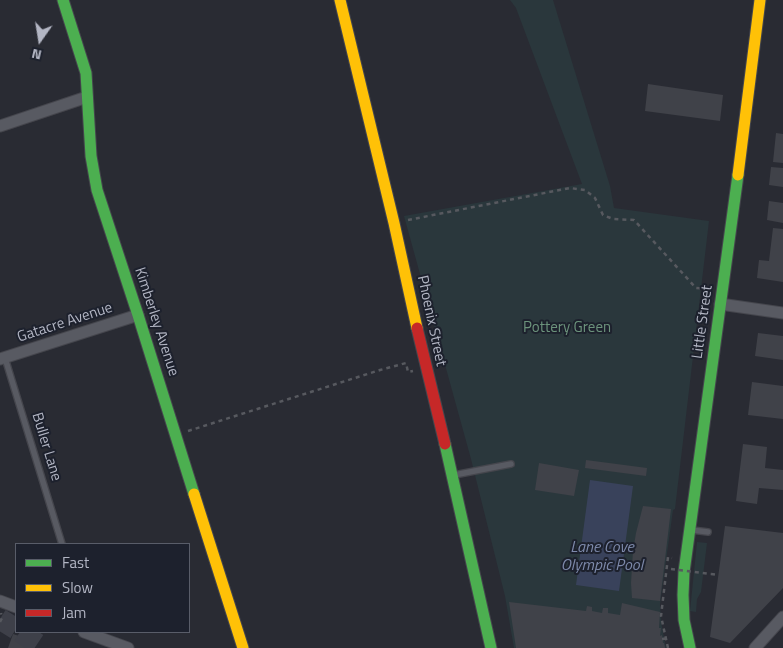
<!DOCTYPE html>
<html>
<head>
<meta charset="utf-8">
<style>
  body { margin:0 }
  #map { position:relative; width:783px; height:648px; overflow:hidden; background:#292b33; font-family:"Titillium Web",sans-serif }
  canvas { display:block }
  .legend { position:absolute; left:15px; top:543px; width:175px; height:90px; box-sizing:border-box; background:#1d212d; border:1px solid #595d69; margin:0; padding:6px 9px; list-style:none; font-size:15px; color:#b3b6c4 }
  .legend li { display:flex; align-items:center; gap:10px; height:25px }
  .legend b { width:25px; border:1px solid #595d69 }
  .north { position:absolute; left:15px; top:15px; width:50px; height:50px; -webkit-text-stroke:4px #1d212d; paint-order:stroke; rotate:193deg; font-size:14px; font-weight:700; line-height:20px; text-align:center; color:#b3b6c4 }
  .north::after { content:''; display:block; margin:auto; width:18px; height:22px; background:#b3b6c4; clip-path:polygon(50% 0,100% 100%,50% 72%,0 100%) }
</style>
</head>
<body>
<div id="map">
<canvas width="783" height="648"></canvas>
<ul class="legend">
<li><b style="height:6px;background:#4caf50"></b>Fast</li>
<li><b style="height:6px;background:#ffc107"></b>Slow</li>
<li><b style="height:6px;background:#c62828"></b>Jam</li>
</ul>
<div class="north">N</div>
</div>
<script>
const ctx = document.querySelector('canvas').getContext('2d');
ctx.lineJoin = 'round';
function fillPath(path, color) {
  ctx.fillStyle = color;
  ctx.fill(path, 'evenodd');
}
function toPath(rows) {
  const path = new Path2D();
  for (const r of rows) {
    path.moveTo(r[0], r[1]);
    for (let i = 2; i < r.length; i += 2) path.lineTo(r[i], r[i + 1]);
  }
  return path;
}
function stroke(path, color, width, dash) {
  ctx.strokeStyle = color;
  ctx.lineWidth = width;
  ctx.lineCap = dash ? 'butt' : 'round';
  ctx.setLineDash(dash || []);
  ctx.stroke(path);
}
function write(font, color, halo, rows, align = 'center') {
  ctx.font = font + ' "Titillium Web",sans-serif';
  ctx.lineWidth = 4;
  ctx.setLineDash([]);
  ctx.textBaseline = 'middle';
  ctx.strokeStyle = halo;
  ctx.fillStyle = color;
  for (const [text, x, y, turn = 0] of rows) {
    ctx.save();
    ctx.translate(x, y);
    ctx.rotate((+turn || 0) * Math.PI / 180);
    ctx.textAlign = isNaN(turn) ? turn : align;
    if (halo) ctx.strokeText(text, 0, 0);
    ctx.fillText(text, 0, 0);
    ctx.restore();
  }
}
fillPath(toPath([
  [510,0,553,0,610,186,614,208,709,221,675,509,673,510,660,604,661,622,666,648,514,648,505,596,471,459,404,216,582,184,516,8],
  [697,542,707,543,701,592,697,599,696,612,690,611]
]), '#2a373c');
fillPath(toPath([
  [590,480,633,486,619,591,576,585]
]), '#39425b');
fillPath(toPath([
  [648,84,723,95,720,121,645,111],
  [776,133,783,134,783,163,773,162],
  [771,167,783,168,783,187,769,185],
  [769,201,783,203,783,223,767,220],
  [773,228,783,229,783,282,757,278,759,260,769,261],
  [758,333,783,336,783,360,755,356],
  [752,382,783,386,783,419,748,415],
  [743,444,767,447,765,468,783,470,783,490,759,488,757,504,736,501],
  [586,460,647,468,646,476,585,468],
  [539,463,579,470,574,496,535,490],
  [643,506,671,509,660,601,632,598,631,583,633,551,636,533],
  [725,526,783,533,783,588,730,643,710,637],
  [509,602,586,611,587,606,592,607,592,611,602,613,603,608,608,608,608,613,620,615,622,603,660,612,659,628,661,628,660,636,662,635,663,643,664,643,665,648,516,648],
  [13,634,31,640,29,648,8,648]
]), '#404249');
stroke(toPath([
  [0,619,16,629],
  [20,632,44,648]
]), '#3e4049', 21, [21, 11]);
const lane = toPath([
  [5,358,62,544],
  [454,475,511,464],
  [692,530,708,532]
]);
const street = toPath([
  [0,126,87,97],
  [720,304,783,313],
  [0,359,138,315],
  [0,601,16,607],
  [84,632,128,648],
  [755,648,783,617]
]);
const fast = toPath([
  [63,0,86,73,91,156,97,190,138,315,194,494],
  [445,444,491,648],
  [690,648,684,620,683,595,684,572,738,175]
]);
const slow = toPath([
  [340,0,394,223,417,328],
  [738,175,760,0],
  [194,494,243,648]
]);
const jam = toPath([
  [417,328,445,444]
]);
stroke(lane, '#45464d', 8);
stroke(street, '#45464d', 13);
stroke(fast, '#45464d', 13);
stroke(slow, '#45464d', 13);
stroke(jam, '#45464d', 13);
stroke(toPath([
  [408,220,570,188,585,190,595,198,603,215,613,219,634,220,696,288,708,289],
  [188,431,380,370,406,363,408,372,413,371],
  [711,574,718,575],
  [0,622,2,618,1,613],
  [662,639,669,638],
  [668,648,661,616,668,557,672,558]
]), '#57595f', 2.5, [4, 4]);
stroke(lane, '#585a62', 5.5);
stroke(street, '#585a62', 11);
stroke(fast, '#4caf50', 11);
stroke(slow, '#ffc107', 11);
stroke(jam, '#c62828', 11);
stroke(toPath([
  [671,569,711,574]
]), '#57595f', 2.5, [4, 4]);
write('15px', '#b3b6c4', '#1d212d', [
  ["Phoenix Street",431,321,78],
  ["Kimberley Avenue",156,322,72],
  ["Little Street",703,322,-82],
  ["Gatacre Avenue",65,323,-18],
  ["Buller Lane",46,447,73]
]);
write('15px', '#6c937c', '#1d212d', [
  ["Pottery Green",567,328]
]);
write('italic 16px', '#7d89aa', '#1d212d', [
  ["Lane Cove",602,548],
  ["Olympic Pool",602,566]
]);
</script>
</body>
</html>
